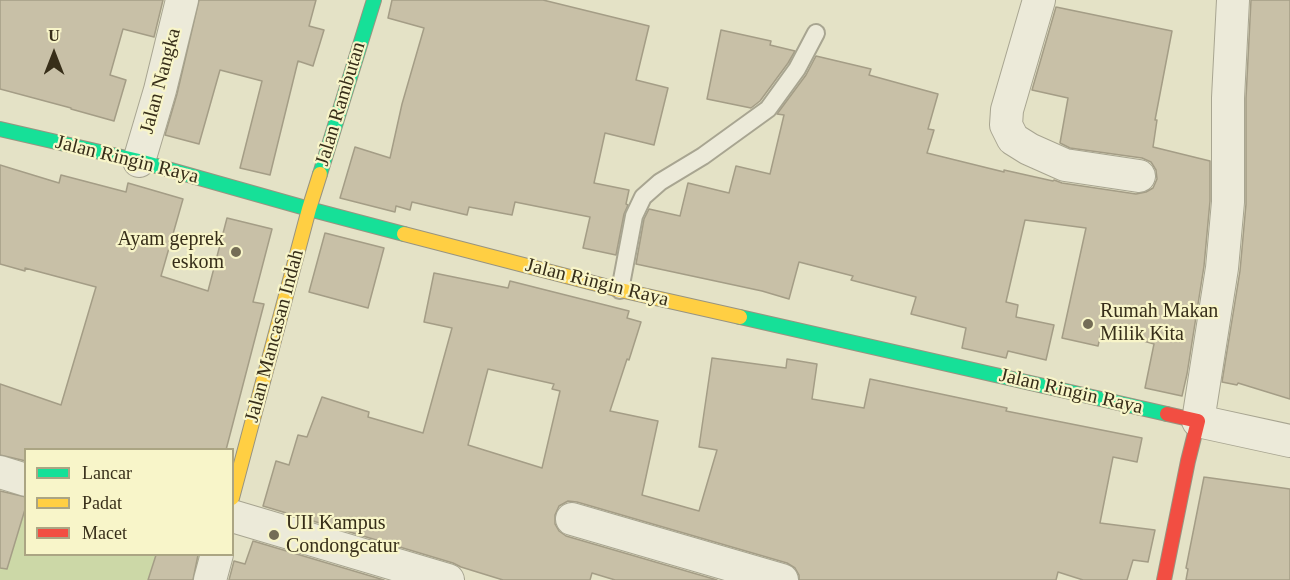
<!DOCTYPE html>
<html>
<head>
<meta charset="utf-8">
<style>
  body { margin:0 }
  #map { position:relative; width:1290px; height:580px; overflow:hidden; background:#e4e2c6; font-family:"Times New Roman",serif }
  canvas { display:block }
  .legend { position:absolute; left:24px; top:448px; width:210px; height:108px; box-sizing:border-box; background:#f8f5c9; border:2px solid #aba583; margin:0; padding:8px 10px; list-style:none; font-size:18px; color:#372e19 }
  .legend li { display:flex; align-items:center; gap:12px; height:30px }
  .legend b { width:30px; border:2px solid #aba583 }
  .north { position:absolute; left:24px; top:24px; width:60px; height:60px; -webkit-text-stroke:4px #f8f5c9; paint-order:stroke; rotate:0deg; font-size:16px; font-weight:700; line-height:24px; text-align:center; color:#372e19 }
  .north::after { content:''; display:block; margin:auto; width:21px; height:27px; background:#372e19; clip-path:polygon(50% 0,100% 100%,50% 72%,0 100%) }
</style>
</head>
<body>
<div id="map">
<canvas width="1290" height="580"></canvas>
<ul class="legend">
<li><b style="height:8px;background:#16e098"></b>Lancar</li>
<li><b style="height:8px;background:#ffcf43"></b>Padat</li>
<li><b style="height:8px;background:#f24e42"></b>Macet</li>
</ul>
<div class="north">U</div>
</div>
<script>
const ctx = document.querySelector('canvas').getContext('2d');
ctx.lineJoin = 'round';
function fillPath(path, color) {
  ctx.fillStyle = color;
  ctx.fill(path, 'evenodd');
}
function toPath(rows) {
  const path = new Path2D();
  for (const r of rows) {
    path.moveTo(r[0], r[1]);
    for (let i = 2; i < r.length; i += 2) path.lineTo(r[i], r[i + 1]);
  }
  return path;
}
function stroke(path, color, width, dash) {
  ctx.strokeStyle = color;
  ctx.lineWidth = width;
  ctx.lineCap = dash ? 'butt' : 'round';
  ctx.setLineDash(dash || []);
  ctx.stroke(path);
}
function write(font, color, halo, rows, align = 'center') {
  ctx.font = font + ' "Times New Roman",serif';
  ctx.lineWidth = 4.5;
  ctx.setLineDash([]);
  ctx.textBaseline = 'middle';
  ctx.strokeStyle = halo;
  ctx.fillStyle = color;
  for (const [text, x, y, turn = 0] of rows) {
    ctx.save();
    ctx.translate(x, y);
    ctx.rotate((+turn || 0) * Math.PI / 180);
    ctx.textAlign = isNaN(turn) ? turn : align;
    if (halo) ctx.strokeText(text, 0, 0);
    ctx.fillText(text, 0, 0);
    ctx.restore();
  }
}
fillPath(toPath([
  [22,483,25,484,26,554,212,554,217,580,0,580,0,540]
]), '#ccd8a7');
const building = toPath([
  [0,0,163,0,154,37,123,29,110,75,126,80,114,121,71,109,71,108,0,89,0,0],
  [199,0,316,0,309,26,324,30,313,66,298,61,270,175,240,168,262,81,220,70,199,144,165,135,177,94,199,0],
  [392,0,543,0,649,26,636,80,668,88,654,145,605,133,594,183,629,190,626,204,628,205,624,214,616,255,583,248,590,217,515,202,512,215,469,207,467,215,412,202,410,210,396,206,395,212,340,198,355,147,390,158,402,104,424,28,388,18,392,0],
  [1251,0,1290,0,1290,399,1238,383,1237,385,1222,382,1240,271,1246,204,1246,98,1251,0],
  [1056,7,1172,31,1155,120,1157,120,1153,147,1210,161,1210,201,1204,266,1187,374,1182,396,1145,388,1154,344,1102,329,1098,346,1062,338,1086,228,1025,220,1006,302,1018,305,1016,317,1054,325,1046,360,1008,351,1006,358,962,348,966,328,911,314,916,297,851,280,853,276,799,262,789,299,762,291,636,264,644,219,649,209,680,216,688,183,729,193,736,166,770,174,784,115,777,114,806,75,816,56,871,69,869,75,938,94,928,129,934,130,927,153,1004,172,1004,170,1053,181,1054,180,1062,183,1136,194,1146,192,1153,188,1157,179,1156,170,1151,162,1142,158,1070,148,1060,143,1068,98,1032,90,1056,7],
  [721,30,771,41,770,45,795,51,788,63,760,101,751,108,707,99,721,30],
  [0,165,59,183,61,175,126,192,128,183,183,199,161,276,208,291,227,218,272,229,253,302,264,304,226,450,26,450,26,461,0,455,0,384,61,405,96,287,25,268,25,271,0,264,0,165],
  [325,233,384,248,368,308,309,292,325,233],
  [434,273,508,288,510,281,629,311,627,318,641,322,629,360,627,359,610,411,658,421,642,495,699,511,717,450,699,447,712,358,786,368,787,359,817,364,812,399,864,408,870,379,1007,408,1006,411,1142,438,1137,462,1113,457,1100,523,1155,530,1148,562,1133,560,1127,580,1083,580,1058,572,1056,580,799,580,799,575,795,568,787,563,577,502,568,501,559,506,555,515,555,524,559,531,566,536,717,580,615,580,592,573,590,580,503,580,461,567,453,563,263,506,276,461,289,465,298,435,307,437,322,397,369,412,368,417,423,433,452,328,424,322,434,273],
  [488,369,554,384,552,389,560,391,542,468,468,445,488,369],
  [1204,477,1290,489,1290,580,1186,580,1188,569,1186,568,1204,477],
  [0,491,26,497,26,506,7,569,0,568,0,491],
  [253,541,384,580,229,580,234,561,245,564,253,541],
  [156,555,198,555,193,580,148,580,156,555]
]);
fillPath(building, '#c8c0a7');
stroke(building, '#a49d86', 1.5);
const lane = toPath([
  [620,290,634,216,643,197,660,182,703,156,768,109,797,69,816,33]
]);
const street = toPath([
  [1039,0,1007,110,1006,125,1013,139,1029,149,1065,165,1139,176],
  [1233,0,1228,98,1228,202,1222,268,1198,421,1290,441],
  [139,161,160,90,182,0],
  [0,472,26,480],
  [232,516,448,580],
  [572,519,782,580],
  [210,580,217,554]
]);
const fast = toPath([
  [0,129,139,161,309,209,404,234],
  [320,174,374,0],
  [740,317,1167,414]
]);
const slow = toPath([
  [404,234,620,290,740,317],
  [232,498,309,209,320,174]
]);
const jam = toPath([
  [1164,580,1188,461,1198,421,1167,414]
]);
stroke(lane, '#a8a591', 20);
stroke(street, '#a8a591', 34);
stroke(fast, '#989480', 16);
stroke(slow, '#989480', 16);
stroke(jam, '#989480', 16);
stroke(lane, '#ecead9', 16);
stroke(street, '#ecead9', 32);
stroke(fast, '#16e098', 14);
stroke(slow, '#ffcf43', 14);
stroke(jam, '#f24e42', 14);
for (const [x, y, r, color] of [
  [236,252,6,"#746d56"],
  [1088,324,6,"#746d56"],
  [274,535,6,"#746d56"]
]) {
  const dot = new Path2D();
  dot.arc(x, y, r, 0, 2 * Math.PI);
  ctx.fillStyle = color;
  ctx.fill(dot);
  stroke(dot, '#f8f5c9', 2);
}
write('20px', '#372e19', '#f8f5c9', [
  ["Jalan Nangka",161,81,-75],
  ["Jalan Rambutan",341,104,-73],
  ["Jalan Ringin Raya",127,160,14],
  ["Jalan Ringin Raya",597,283,14],
  ["Jalan Mancasan Indah",275,336,-75],
  ["Jalan Ringin Raya",1071,392,13]
]);
write('20px', '#372e19', '#f8f5c9', [
  ["Ayam geprek",224,240,"right"],
  ["eskom",224,263,"right"],
  ["Rumah Makan",1100,312],
  ["Milik Kita",1100,335],
  ["UII Kampus",286,524],
  ["Condongcatur",286,547]
], 'left');
</script>
</body>
</html>
